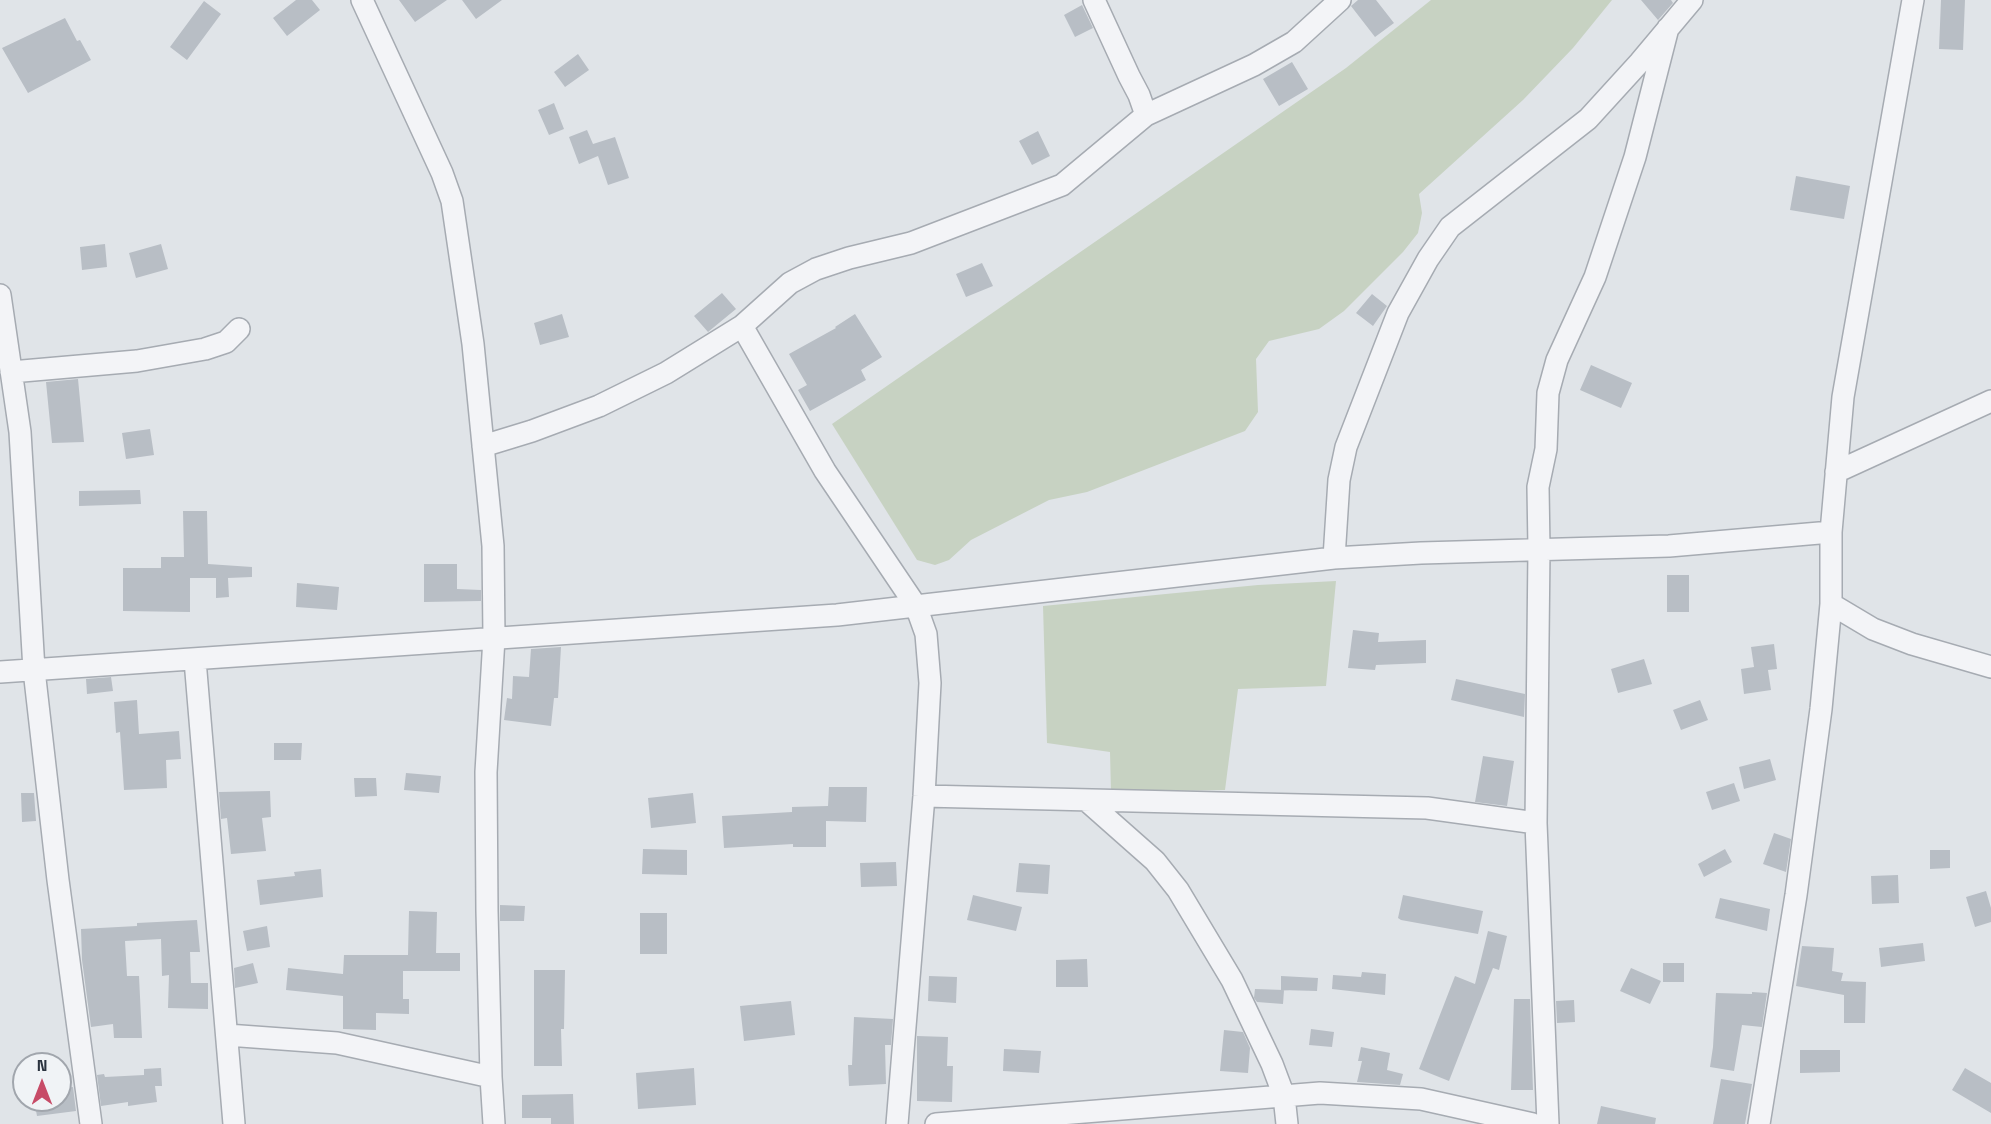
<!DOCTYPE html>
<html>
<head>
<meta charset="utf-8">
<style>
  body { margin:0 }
  #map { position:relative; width:1991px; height:1124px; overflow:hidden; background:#e0e4e8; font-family:"Space Grotesk",sans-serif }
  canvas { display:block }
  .north { position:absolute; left:12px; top:1052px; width:60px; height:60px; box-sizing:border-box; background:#f0f3f6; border:2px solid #a1a6ad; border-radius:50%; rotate:0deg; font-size:16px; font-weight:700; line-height:24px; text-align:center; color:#2a333f }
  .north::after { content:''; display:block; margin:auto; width:21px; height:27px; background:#c74b67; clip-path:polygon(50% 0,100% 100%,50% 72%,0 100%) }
</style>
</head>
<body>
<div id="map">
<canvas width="1991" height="1124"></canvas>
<div class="north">N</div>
</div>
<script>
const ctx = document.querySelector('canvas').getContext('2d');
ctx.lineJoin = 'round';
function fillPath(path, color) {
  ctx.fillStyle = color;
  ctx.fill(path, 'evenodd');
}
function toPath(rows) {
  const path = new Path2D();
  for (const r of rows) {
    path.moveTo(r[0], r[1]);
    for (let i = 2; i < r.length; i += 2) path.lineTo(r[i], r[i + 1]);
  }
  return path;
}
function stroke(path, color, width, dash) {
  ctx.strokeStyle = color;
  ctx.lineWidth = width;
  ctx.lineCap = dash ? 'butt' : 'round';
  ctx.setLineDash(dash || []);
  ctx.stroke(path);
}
fillPath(toPath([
  [1431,0,1612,0,1573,48,1523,100,1419,194,1422,213,1418,233,1403,252,1344,311,1319,329,1269,341,1256,359,1258,412,1245,431,1087,492,1049,500,971,540,949,560,935,565,917,560,832,424,1346,68],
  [1336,581,1326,686,1238,689,1225,790,1111,792,1110,752,1047,743,1043,606,1258,585]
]), '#c7d2c2');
fillPath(toPath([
  [296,0,312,0,320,10,287,36,273,18],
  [399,0,447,0,415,22],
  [462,0,502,0,476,19],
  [1358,0,1376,0,1394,23,1375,37,1351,6],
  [1641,0,1671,0,1673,3,1658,20],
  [1941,0,1965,0,1963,50,1939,49],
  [204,1,221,14,187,60,170,47],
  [1082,5,1093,28,1075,37,1064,15],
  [65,18,77,41,80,40,91,60,28,93,2,48],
  [578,54,589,70,565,87,554,72],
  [1292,62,1308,89,1279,106,1263,79],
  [554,103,564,129,549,135,538,110],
  [587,130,593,144,615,137,629,178,608,185,598,156,579,164,569,137],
  [1038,131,1050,156,1032,165,1019,141],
  [1796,176,1850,186,1844,219,1790,210],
  [105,244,107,267,82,270,80,247],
  [161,244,168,269,136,278,129,253],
  [982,263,993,286,966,297,956,274],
  [722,293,736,309,708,332,694,316],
  [1372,294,1387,306,1373,326,1356,313],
  [562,314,569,337,540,345,534,323],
  [855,314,882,357,861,370,866,380,810,411,798,390,807,385,789,354,836,328,835,327],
  [1591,365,1632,383,1621,408,1580,390],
  [78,379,84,442,52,443,46,382],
  [150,429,154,455,126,459,122,433],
  [140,490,141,504,79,506,79,491],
  [183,511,207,511,208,564,252,567,252,577,228,578,229,597,216,598,216,578,190,578,190,612,123,611,123,568,161,568,161,557,184,557],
  [424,564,457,564,457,589,481,590,481,601,424,602],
  [1667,575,1689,575,1689,612,1667,612],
  [297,583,339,587,337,610,296,607],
  [1353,630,1379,633,1378,642,1426,640,1426,663,1376,665,1375,670,1348,668],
  [1774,644,1777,669,1768,670,1771,690,1744,694,1741,669,1754,667,1751,647],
  [561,647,558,698,554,698,551,726,504,720,507,698,512,699,513,676,529,677,531,649],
  [1644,659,1652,684,1618,693,1611,669],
  [111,677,113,691,87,694,86,679],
  [1456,679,1525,694,1524,717,1451,700],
  [137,700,139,734,179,731,181,759,166,760,167,788,124,790,120,732,116,733,114,702],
  [1700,700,1708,720,1681,730,1673,710],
  [274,743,302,743,301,760,274,760],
  [1483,756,1514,761,1507,806,1475,802],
  [1770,759,1776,780,1744,789,1739,767],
  [406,773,441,776,439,793,404,790],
  [354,778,376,778,377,796,355,797],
  [1734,783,1740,801,1712,810,1706,792],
  [829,787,867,787,866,822,826,821,826,847,793,847,793,844,724,848,722,816,792,812,792,807,828,806],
  [270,791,271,817,262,818,266,851,231,854,227,818,221,819,219,792],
  [21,793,34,793,36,821,22,822],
  [693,793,696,823,651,828,648,798],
  [1774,833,1791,839,1786,872,1763,864],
  [643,849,687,850,687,875,642,874],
  [1725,849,1732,862,1704,877,1698,864],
  [1930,850,1950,850,1950,868,1930,869],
  [896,862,897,886,861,887,860,863],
  [1019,863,1050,865,1048,894,1016,892],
  [321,869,323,897,260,905,257,880,295,876,294,872],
  [1898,875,1899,903,1872,904,1871,876],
  [1986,891,1991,908,1991,922,1975,927,1966,897],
  [973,895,1022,907,1016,931,967,920],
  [1403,895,1483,911,1478,934,1401,920,1398,918],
  [1720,898,1770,909,1767,931,1715,918],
  [500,905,525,906,524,921,500,921],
  [409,911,437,912,436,953,460,953,460,971,403,971,403,999,409,999,409,1014,376,1013,376,1030,343,1029,343,996,286,990,288,968,343,974,344,955,408,955],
  [640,913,667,913,667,954,640,954],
  [197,920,200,952,190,952,191,983,208,983,208,1009,168,1008,169,975,162,976,161,939,125,941,127,976,139,976,142,1038,114,1038,113,1024,91,1027,82,960,81,929,137,926,137,923],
  [267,926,270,947,247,951,243,931],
  [1488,931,1507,936,1499,970,1493,968,1449,1081,1419,1069,1455,976,1475,984],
  [1923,943,1925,961,1881,967,1879,948],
  [1802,946,1834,948,1832,971,1843,973,1841,981,1866,982,1865,1023,1844,1023,1844,995,1796,986],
  [1087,959,1088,987,1056,987,1056,960],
  [253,963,258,983,235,988,234,968],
  [1663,963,1684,963,1684,982,1663,982],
  [1631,968,1661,981,1650,1004,1620,991],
  [534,970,565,970,564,1029,561,1029,562,1066,534,1066],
  [1362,972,1386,974,1385,995,1332,989,1333,975,1361,977],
  [929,976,957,977,956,1003,928,1001],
  [1281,976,1318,978,1317,991,1281,990],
  [1255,989,1284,990,1283,1004,1257,1002,1254,998],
  [1752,992,1767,993,1762,1027,1742,1025,1734,1071,1710,1067,1713,1047,1716,993,1752,994],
  [1514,999,1530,999,1533,1090,1511,1090],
  [1574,1000,1575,1022,1557,1023,1556,1001],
  [791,1001,795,1035,744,1041,740,1006],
  [854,1017,893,1019,891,1045,885,1045,886,1084,849,1086,848,1065,852,1065],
  [1311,1029,1334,1032,1332,1047,1309,1045],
  [1224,1030,1243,1032,1250,1048,1248,1073,1220,1071],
  [917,1036,948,1037,947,1066,953,1066,952,1102,917,1101],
  [1361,1047,1390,1053,1387,1070,1403,1074,1400,1085,1357,1082,1362,1061,1358,1061],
  [1004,1049,1041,1051,1039,1073,1003,1071],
  [1800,1050,1840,1050,1840,1072,1800,1073],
  [161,1068,162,1086,155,1086,157,1102,128,1106,128,1102,101,1106,97,1075,104,1074,105,1077,144,1075,144,1069],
  [694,1068,696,1105,638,1109,636,1073],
  [1965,1068,1991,1083,1991,1113,1952,1090],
  [1721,1079,1752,1084,1745,1124,1713,1124],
  [73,1087,76,1111,37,1116,34,1100,60,1100,60,1089],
  [573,1094,574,1124,551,1124,551,1118,522,1118,522,1095],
  [1601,1106,1656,1118,1655,1124,1597,1124]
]), '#b8bec5');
const minor = toPath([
  [362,0,442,173,452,201,473,344,493,546,494,638,486,772,487,911,491,1077,494,1124],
  [1094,0,1129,76,1139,95,1146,115],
  [0,295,20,432,34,670,58,880,91,1124],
  [742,326,825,471,916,606,926,634,930,683,924,796,897,1124],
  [11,372,137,361,205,349,226,342,239,329],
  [483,446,532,431,599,406,666,373,742,326,790,283,816,269,849,258,911,243,1062,185,1146,115,1254,65,1294,42,1340,0],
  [1836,472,1991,401],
  [1334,558,1339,480,1346,447,1398,313,1428,259,1450,227,1588,119,1640,62,1692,0],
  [1831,604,1873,629,1912,644,1991,667],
  [195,660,234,1124],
  [0,672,837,615,1334,558,1421,553,1669,546,1831,532],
  [924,796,1427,808,1536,823],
  [1086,800,1155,861,1178,890,1232,980,1272,1064,1284,1096,1287,1124],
  [227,1035,337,1043,491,1077],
  [936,1124,1320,1093,1421,1099,1533,1124],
  [1548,1124,1536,823,1539,549,1538,487,1546,449,1548,393,1557,360,1595,277,1635,157,1668,28],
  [1759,1124,1796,895,1821,709,1831,604,1831,532,1843,397,1913,0]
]);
stroke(minor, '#a6abb2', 24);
stroke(minor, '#f3f4f7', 21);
</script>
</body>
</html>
